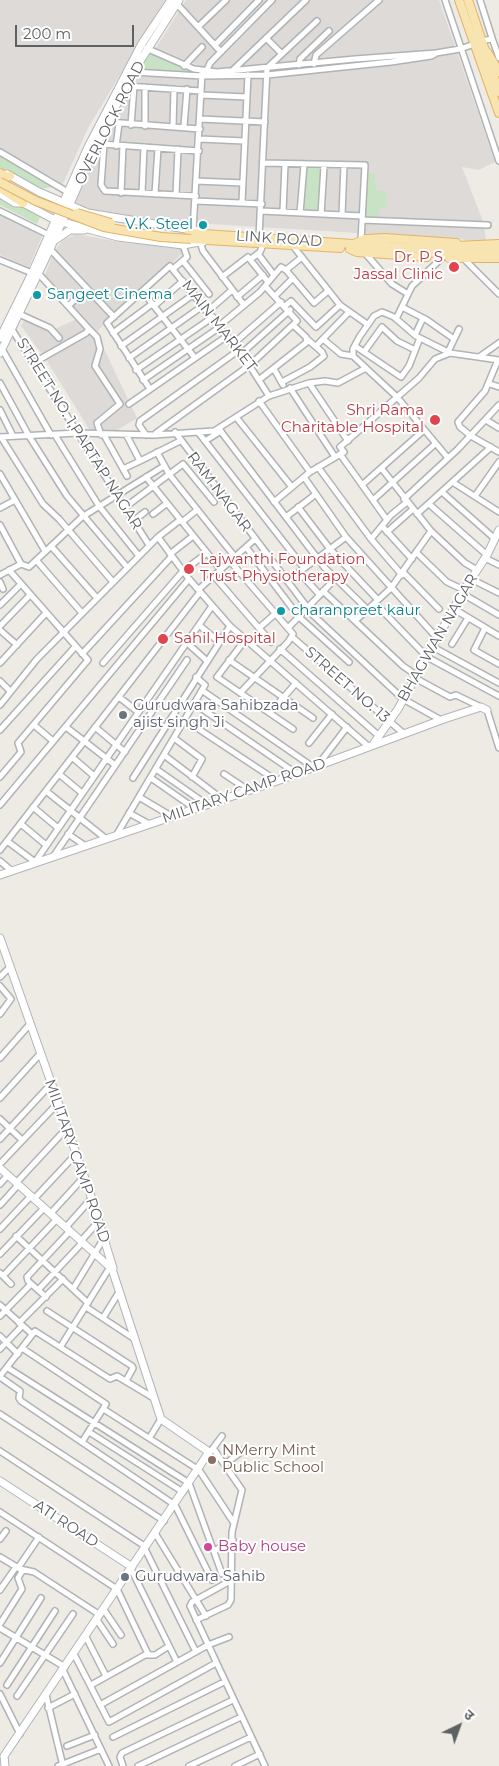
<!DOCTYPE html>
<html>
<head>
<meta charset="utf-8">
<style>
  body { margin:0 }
  #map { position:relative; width:499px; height:1766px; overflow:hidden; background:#eeebe5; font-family:Montserrat,"Noto Sans Devanagari",sans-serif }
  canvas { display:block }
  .north { position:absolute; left:434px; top:1701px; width:50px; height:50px; -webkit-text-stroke:4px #fff; paint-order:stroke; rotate:42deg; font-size:14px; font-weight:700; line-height:20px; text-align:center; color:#5d6164 }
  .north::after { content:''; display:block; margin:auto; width:18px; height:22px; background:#5d6164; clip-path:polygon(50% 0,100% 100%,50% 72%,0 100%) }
  .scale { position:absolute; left:15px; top:25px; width:119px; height:22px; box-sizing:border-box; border:2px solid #5d6164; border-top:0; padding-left:6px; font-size:15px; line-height:18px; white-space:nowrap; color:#5d6164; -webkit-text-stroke:4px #fff; paint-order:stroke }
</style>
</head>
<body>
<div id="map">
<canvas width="499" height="1766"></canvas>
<div class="north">उ</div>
<div class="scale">200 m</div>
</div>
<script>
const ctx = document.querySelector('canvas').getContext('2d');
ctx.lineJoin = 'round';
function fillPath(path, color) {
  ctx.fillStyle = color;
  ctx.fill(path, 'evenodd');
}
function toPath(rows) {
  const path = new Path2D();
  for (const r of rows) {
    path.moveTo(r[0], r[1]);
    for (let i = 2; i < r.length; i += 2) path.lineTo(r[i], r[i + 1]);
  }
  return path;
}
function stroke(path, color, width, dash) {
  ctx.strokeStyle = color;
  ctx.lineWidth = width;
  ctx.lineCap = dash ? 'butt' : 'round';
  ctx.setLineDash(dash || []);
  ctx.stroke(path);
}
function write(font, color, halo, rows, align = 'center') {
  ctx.font = font + ' Montserrat,sans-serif';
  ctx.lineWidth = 4;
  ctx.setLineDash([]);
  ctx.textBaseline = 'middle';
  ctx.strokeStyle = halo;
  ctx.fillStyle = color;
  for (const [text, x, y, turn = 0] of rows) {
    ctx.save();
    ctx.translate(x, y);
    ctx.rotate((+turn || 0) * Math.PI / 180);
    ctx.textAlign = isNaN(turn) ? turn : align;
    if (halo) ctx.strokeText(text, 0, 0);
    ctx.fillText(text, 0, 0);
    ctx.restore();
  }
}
fillPath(toPath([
  [0,0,165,0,88,128,61,188,0,150],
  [186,0,439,0,495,162,479,170,462,167,484,224,486,241,178,222,96,212,75,203,79,191,137,76,207,80,209,70,156,48],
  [0,214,42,236,29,267,0,255],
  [76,234,125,243,181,247,184,252,96,332,137,418,111,434,91,432,45,358,21,326,27,316,55,329,79,318,44,277,55,250,63,240]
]), '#dddad7');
fillPath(toPath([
  [149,53,195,74,139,71],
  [0,155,49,182,52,187,40,189,0,168],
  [302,166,320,167,318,211,302,210],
  [367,173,375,173,376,190,387,192,386,208,378,208,380,219,365,217],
  [0,191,41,215,37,224,0,205]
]), '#c8e3c4');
const street = toPath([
  [445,0,499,161],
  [177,4,221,52],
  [198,27,226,0],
  [266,38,281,53],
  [492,38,499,58],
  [215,45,259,0],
  [146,48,194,69,217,72,355,59,436,53,460,49,492,38,480,0],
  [314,64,316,55,379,0],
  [299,65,300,59,329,31],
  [184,66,202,47],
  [232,71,306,0],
  [133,72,202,76,267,75,391,62,431,56,435,54],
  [206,72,210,63,272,0],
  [127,86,201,91],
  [145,87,145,126],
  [201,95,247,97],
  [200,119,265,122],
  [109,122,200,129],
  [131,125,134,86],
  [173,126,174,89],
  [184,126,187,89],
  [200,139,244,141],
  [102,144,199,151],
  [104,144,101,185,105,191,196,196],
  [116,146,119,124],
  [0,152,71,194],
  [263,163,365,165,361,241],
  [196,181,243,183],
  [121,193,123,146],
  [142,193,144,147],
  [155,194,158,148],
  [176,195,178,149],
  [196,201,262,204],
  [242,202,248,75],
  [0,211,49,235],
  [262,211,362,216],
  [283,212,285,164],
  [300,213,304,165],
  [321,214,324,166],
  [342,215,344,165],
  [362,220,488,225],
  [193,230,202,73],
  [259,237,267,68,317,21],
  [205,241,201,245,203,251,244,305],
  [293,246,340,305,367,324],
  [50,249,114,317],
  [365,253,392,284,408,294],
  [258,254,274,275],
  [463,258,499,294],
  [251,259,260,252,263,245],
  [0,260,32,273],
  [183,261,209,294],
  [173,269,187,257,183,245],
  [286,270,302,257],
  [222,277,248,257,268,282],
  [143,292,195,358],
  [275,296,293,278],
  [237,297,263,275],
  [68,306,87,289],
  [154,306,183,281],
  [285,306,291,301,316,327,340,305],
  [402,307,427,320,454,339],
  [208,311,232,290],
  [19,314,50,328,59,338],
  [396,319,412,286,443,257],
  [219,326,260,292,281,267,286,270,314,303,328,291],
  [11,328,149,545],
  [89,329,97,337,100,349,95,366,120,404,97,423,101,435],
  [113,333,152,304],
  [415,335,423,318],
  [323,339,341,354,353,356],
  [233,344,281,302],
  [121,346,194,294],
  [316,346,349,312],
  [355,346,401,377,409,366,420,338],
  [2,349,51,435],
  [364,352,382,327,397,341,415,350],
  [448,352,459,329],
  [241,354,290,310],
  [479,357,499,343],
  [129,358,204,305],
  [498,360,485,391,458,422,460,427,471,436,499,452],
  [35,362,86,333,89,329,38,273],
  [274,369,283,385],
  [136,370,213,317],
  [260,379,307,342,306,337,293,325],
  [143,380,220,327],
  [282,382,310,367,324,356,322,352,307,339],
  [0,383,29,436,67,496,127,567],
  [309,383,348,441],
  [490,384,499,387],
  [290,388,335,457],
  [150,389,107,323,170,266,246,360,269,396],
  [259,401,310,472],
  [129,404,227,336],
  [0,410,13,436],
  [236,417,291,486],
  [486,420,499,428],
  [219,429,324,567,367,609],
  [175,432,313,615,403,699,441,720],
  [198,432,304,568],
  [156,433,250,365,297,321,265,286],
  [55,435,99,506,139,556],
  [104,435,127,476],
  [146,435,139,425,140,421,239,350],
  [127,436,140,461,180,441],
  [0,437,78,433,154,435,214,431,269,396,309,383,325,381,338,383,366,368],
  [1,437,43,504,59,519,113,582],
  [205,441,221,431],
  [157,452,169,474,235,557],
  [340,454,387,520],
  [448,458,397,397,353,356,353,349,360,336,374,316,382,312,394,317,416,336,450,353,499,360],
  [318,467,371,539,402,575],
  [123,469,140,461],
  [382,469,431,531,465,563,477,570],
  [0,474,45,551],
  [146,477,221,570],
  [304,477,346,537,437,638],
  [454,483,499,512],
  [362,485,424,430],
  [442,492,495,539],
  [475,496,499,462],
  [404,499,458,449,499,405],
  [373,500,435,444],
  [274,502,310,472,344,452,340,447,419,378,435,359,450,353],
  [429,504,487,555],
  [298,507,330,549,378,600],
  [0,508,15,500],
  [124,508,183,464,214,502],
  [153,514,166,504],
  [417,514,491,447],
  [286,517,316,494],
  [133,521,145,512],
  [182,522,197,510],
  [0,525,21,564,29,567,82,517,164,466],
  [382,526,412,559],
  [387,532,413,509],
  [158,537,180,520],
  [371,539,391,515,407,502],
  [51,546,96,597],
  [246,547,299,617,349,662],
  [416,552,447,582,464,590],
  [170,554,193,536],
  [485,558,499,565],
  [37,561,82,613],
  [230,561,293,634,288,642,240,693],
  [299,572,320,595],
  [404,573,439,609],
  [0,575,21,564],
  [214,576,271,642],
  [471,579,499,593],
  [287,581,346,537],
  [0,582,3,589],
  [199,589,255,539],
  [323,591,403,666,416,675],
  [463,594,499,615],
  [375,603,427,657,499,696],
  [0,605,20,585],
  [454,609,499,636],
  [355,621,391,588,431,531],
  [199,625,219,642],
  [0,626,30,595],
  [259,628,275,614],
  [288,628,335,579],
  [485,628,474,650,499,664],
  [0,630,17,645],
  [292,637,403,733],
  [245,640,217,677,293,729],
  [186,642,206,660],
  [249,643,262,632],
  [452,644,468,618],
  [433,647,499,683],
  [280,649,379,736],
  [82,654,172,556],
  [229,660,313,718],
  [0,663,46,613],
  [103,663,183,571,207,553],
  [415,678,450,697,456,695,481,707],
  [0,681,10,691],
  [203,691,313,767],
  [119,697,138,712],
  [195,704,297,774],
  [0,705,37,659,158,537,189,579,230,626,368,746],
  [487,710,499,748],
  [270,713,296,683],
  [185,720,277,781],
  [34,725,53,741],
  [66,727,115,765],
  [95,727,125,752],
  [0,730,75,647],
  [174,738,202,759,192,777],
  [309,743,332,714],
  [164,755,222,799],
  [72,757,94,776],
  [318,765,347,727],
  [156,769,206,804],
  [59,774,82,793],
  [224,774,248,790],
  [0,777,21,752,18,743,88,660,9,570],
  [133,778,230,626],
  [151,778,194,808],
  [46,791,105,838],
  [139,797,171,816],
  [0,805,189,579],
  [33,807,58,828],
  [129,813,149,824],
  [21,824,46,845],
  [68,834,84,845],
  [117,834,205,685,196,677],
  [7,841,35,862],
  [0,850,200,592],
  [53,857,187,660],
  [0,861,12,871],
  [35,862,212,606],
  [0,977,10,967],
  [0,986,11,999,0,1014],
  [0,1058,30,1024],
  [0,1098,40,1054],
  [0,1119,22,1140],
  [0,1139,51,1084],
  [0,1164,58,1103],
  [16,1183,67,1128],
  [0,1184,8,1175],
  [34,1199,76,1154],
  [0,1205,18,1185],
  [51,1213,84,1177],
  [66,1227,91,1199],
  [0,1229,31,1196],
  [16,1236,88,1303],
  [81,1241,98,1222],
  [0,1254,44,1208],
  [0,1273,11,1284],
  [3,1276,57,1219],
  [73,1289,104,1238],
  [38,1290,82,1243],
  [46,1297,28,1281,27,1277,70,1231],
  [0,1305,32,1334],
  [86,1307,133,1338],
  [47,1311,132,1366,133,1368,126,1381],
  [0,1316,31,1284],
  [103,1318,119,1292],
  [19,1323,63,1279],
  [0,1336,18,1354],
  [61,1346,110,1267],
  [22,1348,106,1404,82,1442],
  [0,1349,22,1326],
  [8,1368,189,1483,222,1574],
  [0,1376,35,1331,110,1379,117,1376,152,1397],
  [0,1377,20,1391,19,1398,21,1401,175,1505,212,1580],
  [105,1410,199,1470,234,1523],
  [0,1414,164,1521],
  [89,1432,183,1492],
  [150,1437,161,1419],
  [0,1451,146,1547],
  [211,1451,222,1436],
  [225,1464,245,1449],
  [0,1512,117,1589,148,1654],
  [155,1533,206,1616],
  [0,1539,6,1531],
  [145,1549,196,1652],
  [214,1551,233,1540],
  [0,1557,20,1569,34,1572,100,1615],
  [18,1568,39,1537],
  [131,1569,177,1662],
  [232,1580,192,1602,190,1606,265,1766],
  [0,1590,16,1567],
  [104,1610,121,1635],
  [97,1620,113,1644],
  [196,1620,228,1605,231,1600,232,1532,242,1490,213,1448],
  [0,1624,22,1589,18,1578,23,1570],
  [0,1628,65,1667],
  [86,1637,106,1676],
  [74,1654,109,1722,216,1663],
  [0,1663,41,1598],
  [63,1670,109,1766],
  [7,1685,55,1611],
  [91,1685,145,1655,155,1655,169,1646],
  [0,1694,20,1734],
  [46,1695,63,1766],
  [17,1696,73,1614],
  [100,1705,208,1645,229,1637],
  [48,1708,75,1694],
  [113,1737,224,1682],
  [67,1746,95,1735],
  [58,1766,101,1749],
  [123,1766,120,1757,122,1753,233,1700],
  [138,1766,241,1717],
  [189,1766,251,1737],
  [235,1766,260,1754]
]);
const secondary = toPath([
  [7,174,39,192,88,213,198,231],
  [0,194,15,203,23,203,55,220,118,237,183,245,205,241],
  [55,240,70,230,84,230],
  [0,338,32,273,88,147,141,45,171,0],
  [0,353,50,249,91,156,133,72,179,0],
  [374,743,398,709,464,590,487,555,499,530],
  [0,875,277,781,444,719,481,707,487,710],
  [0,938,88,1187,113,1268],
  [0,1168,112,1269,161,1419,209,1452,4,1756,5,1766],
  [0,1481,132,1567]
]);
const primary = toPath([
  [459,0,499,113],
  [468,0,499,92],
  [487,52,499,72],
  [0,173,8,177,10,176],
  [0,188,23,203],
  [189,233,412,248,499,244],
  [191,239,340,248],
  [354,244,365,239,385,238,456,243],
  [350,249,357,252,427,257],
  [421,253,499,250],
  [449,258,499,258]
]);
stroke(street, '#b0b3b6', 8);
stroke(secondary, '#b1b5b9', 9);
stroke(primary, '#e6b266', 10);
stroke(street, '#fff', 5);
stroke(secondary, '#fff', 7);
stroke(primary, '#f8e4b0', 8);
const primaryBridge = toPath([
  [0,182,36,201,104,227,161,237,191,239],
  [77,213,111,223]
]);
stroke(primaryBridge, '#e6b266', 10, []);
stroke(primaryBridge, '#f8e4b0', 8);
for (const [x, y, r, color] of [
  [203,225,5,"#0f9aa8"],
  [454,267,6,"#e0444e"],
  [37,295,5,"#0f9aa8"],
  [435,420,6,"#e0444e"],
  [189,569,6,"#e0444e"],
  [281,611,5,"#0f9aa8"],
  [163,639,6,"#e0444e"],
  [123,715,5,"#6b7280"],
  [212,1460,5,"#8d6e63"],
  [208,1547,5,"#d1479c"],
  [125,1577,5,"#6b7280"]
]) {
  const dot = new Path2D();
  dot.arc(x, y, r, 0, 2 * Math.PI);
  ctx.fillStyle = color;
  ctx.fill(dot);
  stroke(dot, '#fff', 2);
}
write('15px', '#5d6164', '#fff', [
  ["OVERLOCK ROAD",110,123,-63],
  ["LINK ROAD",279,239,4],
  ["MAIN MARKET",219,326,52],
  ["STREET NO. 1,PARTAP NAGAR",79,434,58],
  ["RAM NAGAR",219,492,53],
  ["BHAGWAN NAGAR",438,638,-60],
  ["STREET NO. 13",347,685,41],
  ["MILITARY CAMP ROAD",244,791,-19],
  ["MILITARY CAMP ROAD",77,1161,71],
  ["ATI ROAD",66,1524,33]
]);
write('15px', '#0d838f', '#fff', [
  ["V.K. Steel",193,225,"right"],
  ["Sangeet Cinema",47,295],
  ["charanpreet kaur",291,611]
], 'left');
write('15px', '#be3a42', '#fff', [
  ["Dr. P S",443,258],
  ["Jassal Clinic",443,275],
  ["Shri Rama",424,411],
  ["Charitable Hospital",424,428],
  ["Lajwanthi Foundation",200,560,"left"],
  ["Trust Physiotherapy",200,577,"left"],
  ["Sahil Hospital",174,639,"left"]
], 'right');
write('15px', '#5b616d', '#fff', [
  ["Gurudwara Sahibzada",133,706],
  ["ajist singh Ji",133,723],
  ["Gurudwara Sahib",135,1577]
], 'left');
write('15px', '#785e54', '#fff', [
  ["NMerry Mint",222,1451],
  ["Public School",222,1468]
], 'left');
write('15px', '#b23c85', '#fff', [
  ["Baby house",218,1547]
], 'left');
</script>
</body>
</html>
